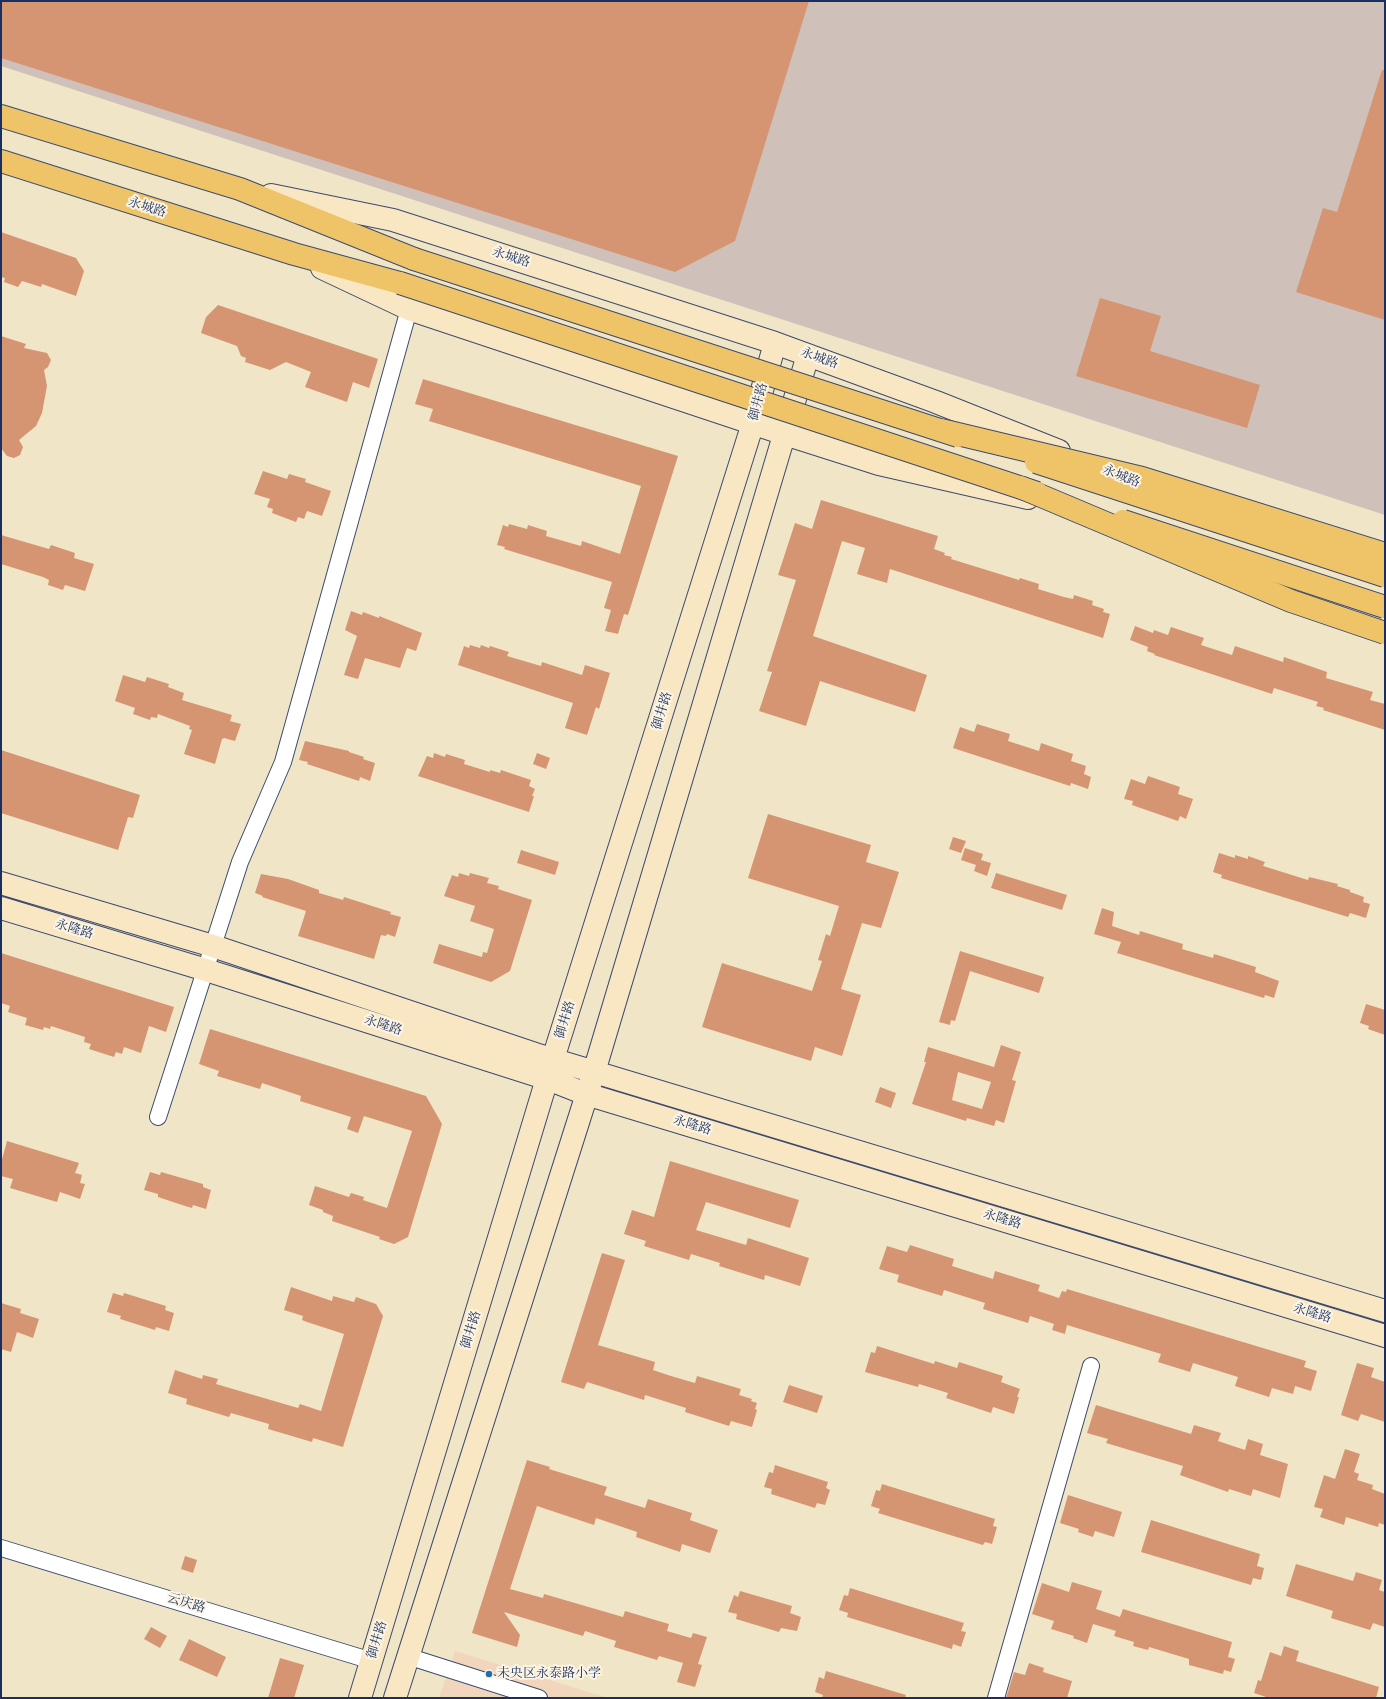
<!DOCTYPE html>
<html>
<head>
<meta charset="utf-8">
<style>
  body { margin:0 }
  #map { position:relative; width:1386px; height:1699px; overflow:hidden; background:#f0e6c7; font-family:"IM FELL Double Pica",serif }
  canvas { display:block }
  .frame { position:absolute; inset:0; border:2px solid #1b2f5e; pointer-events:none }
</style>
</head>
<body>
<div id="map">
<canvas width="1386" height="1699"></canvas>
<div class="frame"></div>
</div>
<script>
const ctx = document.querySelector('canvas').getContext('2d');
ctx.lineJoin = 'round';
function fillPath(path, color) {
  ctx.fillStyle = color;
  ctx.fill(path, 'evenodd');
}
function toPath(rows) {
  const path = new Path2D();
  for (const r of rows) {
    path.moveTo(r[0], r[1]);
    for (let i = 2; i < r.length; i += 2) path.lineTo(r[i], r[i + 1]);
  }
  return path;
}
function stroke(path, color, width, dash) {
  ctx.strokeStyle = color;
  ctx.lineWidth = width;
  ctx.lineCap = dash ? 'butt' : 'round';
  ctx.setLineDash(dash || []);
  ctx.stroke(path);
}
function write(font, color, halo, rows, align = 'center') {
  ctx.font = font + ' "IM FELL Double Pica","Noto Serif SC",serif';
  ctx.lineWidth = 4;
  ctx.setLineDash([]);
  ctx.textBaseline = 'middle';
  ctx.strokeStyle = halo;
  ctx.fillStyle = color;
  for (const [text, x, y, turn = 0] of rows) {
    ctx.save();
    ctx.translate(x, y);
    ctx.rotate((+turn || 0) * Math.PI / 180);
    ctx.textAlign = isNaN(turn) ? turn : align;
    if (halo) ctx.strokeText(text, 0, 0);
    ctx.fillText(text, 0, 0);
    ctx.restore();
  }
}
fillPath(toPath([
  [455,1651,608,1698,439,1698]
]), '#f2d5bd');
fillPath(toPath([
  [1,1,1385,1,1385,515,1,66]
]), '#cfc1ba');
fillPath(toPath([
  [1,1,809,1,735,241,675,272,1,58],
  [1382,70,1385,70,1385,320,1296,292,1323,208,1337,212],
  [1,232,76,258,84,271,76,296,42,284,41,287,22,281,18,287,4,282,5,278,1,277],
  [1100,298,1161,316,1150,351,1260,385,1247,428,1076,376],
  [218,305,378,359,369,388,353,382,347,402,305,387,311,372,286,362,270,370,245,362,246,358,241,356,237,346,201,333,206,317],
  [1,336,26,344,24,348,47,353,51,360,48,367,44,370,47,386,42,413,36,426,19,440,23,447,20,455,14,458,7,456,1,448],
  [423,379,678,456,628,615,624,614,618,634,605,631,611,610,604,608,612,582,504,549,505,547,497,545,503,525,508,527,509,524,527,529,528,525,547,531,546,536,581,546,582,541,620,554,641,486,429,421,433,409,415,404],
  [263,471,287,479,289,474,306,479,305,482,331,491,322,516,307,511,304,519,298,517,296,522,272,513,273,509,267,507,270,499,254,494],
  [821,500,938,536,934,549,945,553,944,555,952,557,951,559,1019,580,1020,578,1039,584,1038,589,1064,597,1073,599,1074,595,1093,601,1092,605,1104,609,1103,612,1110,614,1103,638,890,569,887,583,857,574,865,548,842,541,813,636,927,675,915,712,820,681,806,726,759,711,772,672,767,671,796,580,778,575,795,523,812,529],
  [1,535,49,549,51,545,75,553,74,558,94,564,85,591,65,585,63,590,48,585,49,580,43,577,1,564],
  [351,611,362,615,363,612,379,618,379,616,422,633,416,651,407,648,400,668,365,658,358,679,344,675,357,636,345,630],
  [1135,626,1153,633,1154,630,1168,635,1171,627,1204,638,1201,645,1232,655,1235,646,1283,662,1284,657,1327,672,1326,678,1373,692,1370,700,1385,704,1385,730,1323,710,1324,708,1316,706,1318,702,1274,688,1272,694,1154,655,1155,654,1147,651,1148,647,1130,640],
  [470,645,480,648,481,645,489,648,490,646,509,652,507,656,541,666,542,662,582,675,585,665,610,673,599,709,596,707,587,735,565,728,573,703,458,665,464,646,469,648],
  [123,675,145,682,147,677,169,684,168,687,184,693,182,700,232,715,230,721,241,724,235,741,224,738,222,739,215,764,184,754,192,730,189,729,190,726,158,714,157,718,151,717,150,720,133,714,135,708,115,701],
  [977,724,1010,734,1008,741,1039,751,1041,743,1073,754,1071,761,1086,766,1084,774,1091,777,1088,789,1071,783,1070,786,953,748,960,727,974,732],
  [305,741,349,751,349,752,364,757,363,759,375,763,370,781,360,777,359,781,307,764,308,762,299,760],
  [1,750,140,795,133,818,128,817,118,850,1,813],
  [434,753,445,757,446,754,465,760,464,764,490,772,490,770,500,773,501,770,531,780,529,786,535,789,532,796,534,796,529,812,418,776,427,756,433,758],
  [537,753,550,758,546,769,533,764],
  [1148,776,1180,787,1178,794,1193,799,1186,819,1180,816,1178,821,1132,805,1133,801,1124,799,1131,779,1145,784],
  [768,814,871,845,866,862,899,872,881,928,862,923,841,989,861,995,842,1056,815,1047,811,1061,702,1027,722,963,812,991,822,961,818,960,826,934,830,936,839,906,748,878],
  [953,837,966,841,961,853,949,849],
  [965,848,983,854,981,860,991,863,987,876,974,871,976,865,961,860],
  [521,850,559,862,555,875,517,863],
  [1219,853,1235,858,1235,855,1248,859,1248,856,1265,862,1263,866,1308,880,1309,877,1338,884,1337,886,1350,890,1350,892,1364,897,1363,902,1370,904,1366,918,1350,913,1348,917,1221,878,1222,875,1213,872],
  [459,873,469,876,470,873,489,878,487,883,499,886,498,889,532,900,510,971,491,982,433,963,439,944,482,957,483,952,487,953,494,929,470,921,475,906,444,896,452,875,458,877],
  [996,873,1067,895,1062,910,991,888],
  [261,874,288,879,319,890,319,893,343,900,344,897,391,912,390,914,401,917,395,937,387,934,386,936,381,935,374,959,298,936,306,911,262,897,263,896,255,893],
  [1102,908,1114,912,1112,926,1139,935,1140,931,1183,944,1182,949,1213,958,1214,954,1256,967,1255,972,1279,981,1274,998,1265,995,1264,998,1117,953,1121,942,1094,934],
  [960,951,1044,977,1039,993,970,971,955,1021,951,1020,950,1025,939,1022],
  [1,953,174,1007,166,1032,149,1026,141,1053,124,1047,122,1054,116,1052,114,1057,89,1049,91,1044,84,1042,85,1037,51,1026,50,1029,44,1027,43,1030,25,1025,27,1018,8,1012,10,1006,1,1003],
  [1366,1004,1385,1010,1385,1035,1368,1029,1369,1026,1360,1023],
  [210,1029,426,1096,442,1124,408,1237,394,1244,379,1239,380,1237,332,1221,333,1216,323,1212,323,1210,309,1205,315,1186,349,1197,351,1193,364,1197,363,1200,387,1208,412,1131,364,1116,358,1133,347,1129,351,1117,300,1101,301,1096,262,1083,260,1089,217,1076,219,1071,199,1064],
  [1001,1045,1021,1052,1012,1080,1016,1081,1004,1123,996,1120,994,1126,967,1118,966,1121,912,1104,926,1062,924,1062,928,1047,994,1067],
  [958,1072,991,1082,982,1109,952,1100],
  [880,1087,896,1093,891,1108,875,1102],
  [7,1141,79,1163,75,1173,82,1175,80,1183,85,1184,80,1199,60,1192,57,1202,10,1188,13,1179,1,1176,1,1163],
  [670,1161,799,1200,790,1228,706,1202,696,1230,746,1245,748,1238,809,1258,800,1286,765,1275,764,1280,719,1266,720,1263,691,1254,689,1260,644,1246,646,1241,624,1234,632,1210,654,1217],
  [150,1172,160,1175,161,1172,203,1184,203,1187,211,1190,206,1209,193,1205,192,1208,182,1205,158,1197,158,1194,144,1190],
  [910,1245,954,1259,952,1266,974,1273,993,1279,995,1271,1040,1285,1038,1291,1059,1298,1062,1291,1066,1292,1067,1289,1306,1361,1304,1367,1317,1371,1311,1391,1295,1386,1293,1394,1272,1388,1269,1397,1235,1386,1238,1377,1193,1363,1190,1372,1158,1362,1161,1354,1067,1325,1065,1334,1052,1330,1054,1324,1030,1316,1028,1323,983,1309,985,1303,944,1290,942,1296,897,1282,899,1275,879,1269,887,1246,907,1252],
  [602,1253,625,1260,598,1345,655,1362,653,1370,671,1376,695,1383,697,1376,741,1389,739,1395,752,1399,751,1401,757,1403,755,1409,757,1410,752,1427,731,1421,729,1426,685,1412,686,1408,645,1395,644,1400,587,1382,584,1389,561,1382],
  [291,1287,332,1301,333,1296,354,1302,356,1297,376,1304,383,1316,343,1447,313,1438,312,1442,268,1429,269,1424,231,1413,229,1417,186,1404,187,1399,168,1393,175,1370,202,1379,203,1375,218,1379,216,1384,298,1408,300,1404,321,1411,344,1334,307,1322,302,1320,303,1316,284,1310],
  [113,1293,123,1296,124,1293,166,1306,165,1310,174,1313,169,1331,156,1327,155,1330,120,1319,121,1316,107,1312],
  [1,1303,21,1309,20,1313,39,1319,33,1338,17,1332,11,1352,1,1349],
  [877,1346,934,1364,935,1361,957,1368,959,1362,1003,1376,1001,1382,1020,1389,1017,1397,1019,1397,1014,1414,993,1407,991,1413,946,1398,948,1393,919,1384,918,1387,865,1372,871,1352,875,1353],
  [1357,1363,1374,1368,1371,1377,1385,1382,1385,1422,1361,1414,1358,1421,1341,1415],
  [789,1385,823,1396,817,1413,783,1402],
  [1096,1405,1191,1434,1194,1425,1221,1433,1218,1441,1245,1450,1248,1439,1263,1444,1260,1455,1288,1464,1280,1498,1253,1489,1251,1496,1229,1489,1228,1492,1180,1475,1183,1466,1106,1443,1108,1439,1087,1433],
  [1345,1449,1360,1454,1354,1472,1359,1474,1357,1480,1373,1485,1372,1489,1385,1494,1385,1525,1379,1523,1378,1527,1346,1517,1344,1525,1320,1517,1323,1509,1314,1507,1324,1475,1335,1479],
  [527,1460,550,1467,549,1469,607,1487,604,1495,626,1502,645,1508,648,1499,692,1513,690,1520,718,1530,710,1553,682,1544,680,1552,636,1537,637,1532,596,1518,594,1525,537,1506,510,1589,543,1598,544,1594,623,1617,625,1611,669,1624,667,1631,691,1638,693,1633,707,1637,698,1664,702,1665,695,1687,677,1682,683,1663,659,1656,657,1660,614,1647,616,1641,585,1631,583,1636,504,1612,520,1635,517,1647,472,1633],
  [775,1465,828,1482,826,1488,830,1490,825,1505,817,1503,815,1508,771,1494,772,1489,764,1487,769,1472,773,1473],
  [882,1484,995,1519,993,1526,997,1527,992,1544,985,1542,983,1545,878,1513,880,1509,871,1506,876,1490,880,1491],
  [1068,1495,1122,1512,1114,1537,1095,1531,1093,1537,1078,1532,1079,1529,1060,1523],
  [1151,1520,1260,1554,1257,1566,1264,1568,1261,1580,1253,1578,1251,1585,1141,1552],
  [185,1556,197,1560,193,1573,181,1569],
  [1296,1564,1353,1581,1356,1572,1382,1580,1379,1590,1385,1592,1385,1627,1373,1623,1370,1630,1331,1618,1333,1611,1286,1596],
  [1072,1582,1102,1591,1096,1609,1120,1617,1123,1609,1232,1642,1228,1657,1235,1659,1231,1672,1224,1670,1223,1674,1189,1665,1189,1659,1149,1647,1148,1650,1133,1646,1134,1642,1114,1636,1116,1631,1093,1624,1087,1643,1073,1638,1074,1636,1051,1629,1054,1621,1032,1614,1042,1583,1069,1592],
  [850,1588,964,1623,961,1631,966,1632,961,1647,953,1644,952,1649,847,1617,848,1613,839,1610,844,1595,848,1596],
  [740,1591,792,1606,790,1613,801,1617,797,1631,781,1628,779,1632,736,1619,737,1614,728,1612,734,1595,738,1597],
  [151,1627,167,1636,160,1648,144,1639],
  [189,1639,226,1657,217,1677,179,1660],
  [1284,1646,1299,1651,1296,1661,1379,1687,1376,1698,1269,1698,1254,1693,1258,1680,1261,1681,1270,1652,1281,1656],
  [280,1658,304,1665,294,1698,268,1698],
  [1029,1663,1044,1668,1043,1672,1072,1681,1067,1698,1006,1698,1014,1672,1025,1675],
  [826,1671,906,1695,905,1698,822,1698,823,1695,815,1692,819,1677,824,1679]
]), '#d59572');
const street = toPath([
  [158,1117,240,862,283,762,409,309],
  [1,1548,372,1661],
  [407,1656,539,1698],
  [996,1698,1091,1366]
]);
const secondary = toPath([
  [271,195,393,220,775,343,936,402,1059,451],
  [322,268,409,309,785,434,879,464,1028,498],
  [1,883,213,946,535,1054,1385,1311],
  [1,908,206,970,548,1079,586,1094,1385,1336],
  [360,1698,553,1059,753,423,775,343],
  [395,1698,594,1072,808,355]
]);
const primary = toPath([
  [1,116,240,189,414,259],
  [1,161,294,254,400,283]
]);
stroke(street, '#3b4a6e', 18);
stroke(secondary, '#3b4a6e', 24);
stroke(primary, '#3b4a6e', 24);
stroke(street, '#fff', 16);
stroke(secondary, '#f9e7c3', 22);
stroke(primary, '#efc469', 22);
const primaryBridge = toPath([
  [414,259,958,436],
  [400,283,1037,493],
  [1036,462,1385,576],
  [1123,521,1385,607]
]);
const highwayBridge = toPath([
  [941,430,1142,478,1385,554],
  [1020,487,1291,601,1385,633]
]);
stroke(primaryBridge, '#3b4a6e', 24, []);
stroke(highwayBridge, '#3b4a6e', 24, []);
stroke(primaryBridge, '#efc469', 22);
stroke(highwayBridge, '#efc469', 22);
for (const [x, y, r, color] of [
  [489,1674,4,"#1f6fb2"]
]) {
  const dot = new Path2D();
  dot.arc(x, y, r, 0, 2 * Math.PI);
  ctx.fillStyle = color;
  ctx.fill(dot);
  stroke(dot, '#fcf5e5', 1.5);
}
write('13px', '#1b2f5e', '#fcf5e5', [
  ["永城路",147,208,18],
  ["永城路",511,258,18],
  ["永城路",819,359,20],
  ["御井路",759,402,-75],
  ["永城路",1121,477,22],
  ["御井路",663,711,-73],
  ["永隆路",74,930,17],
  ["御井路",566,1020,-73],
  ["永隆路",383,1026,18],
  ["永隆路",692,1126,17],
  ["永隆路",1002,1220,17],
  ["永隆路",1312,1314,17],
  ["御井路",472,1330,-73],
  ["云庆路",186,1604,17],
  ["御井路",378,1640,-73]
]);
write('13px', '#1b2f5e', '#fcf5e5', [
  ["未央区永泰路小学",497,1674]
], 'left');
</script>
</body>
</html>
